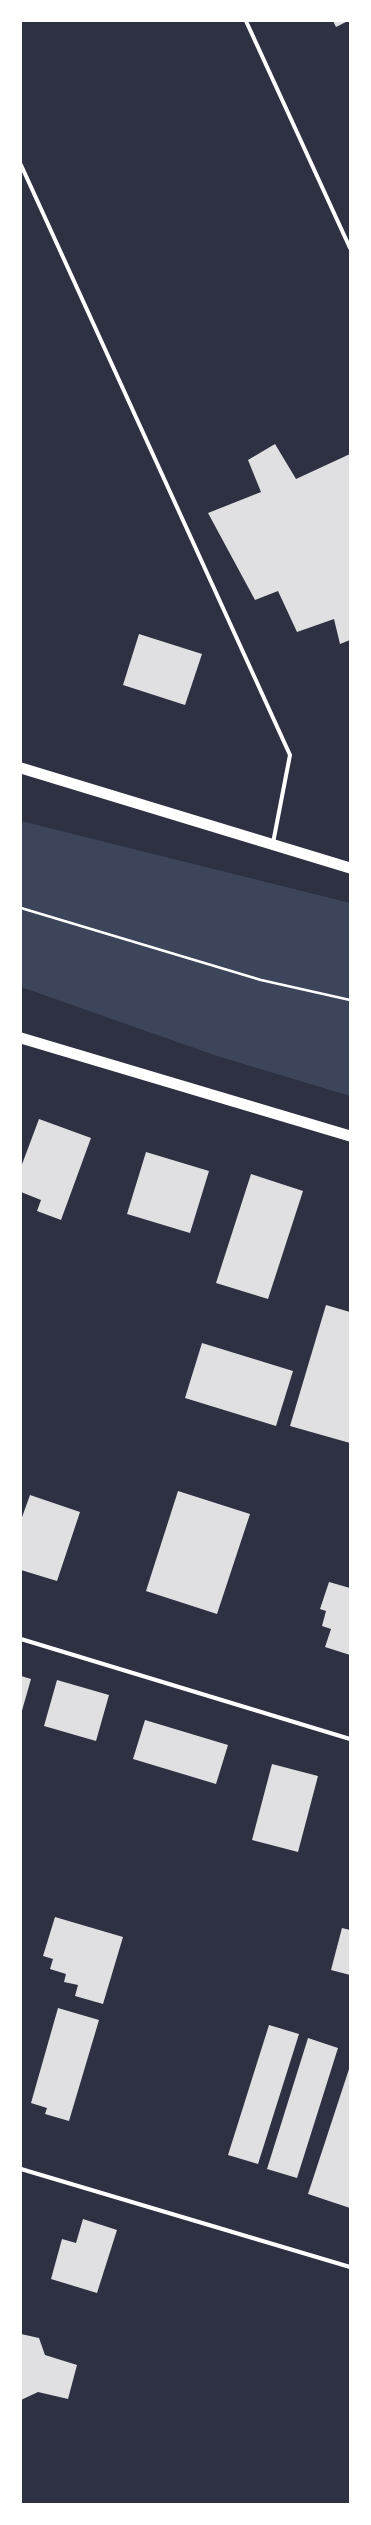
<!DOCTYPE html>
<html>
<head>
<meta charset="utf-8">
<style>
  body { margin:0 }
  #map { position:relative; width:371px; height:2525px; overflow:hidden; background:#2d3142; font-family:Overpass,sans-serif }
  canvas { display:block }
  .frame { position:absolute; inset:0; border:22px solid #fff; pointer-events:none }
</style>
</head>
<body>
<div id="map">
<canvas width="371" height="2525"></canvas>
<div class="frame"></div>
</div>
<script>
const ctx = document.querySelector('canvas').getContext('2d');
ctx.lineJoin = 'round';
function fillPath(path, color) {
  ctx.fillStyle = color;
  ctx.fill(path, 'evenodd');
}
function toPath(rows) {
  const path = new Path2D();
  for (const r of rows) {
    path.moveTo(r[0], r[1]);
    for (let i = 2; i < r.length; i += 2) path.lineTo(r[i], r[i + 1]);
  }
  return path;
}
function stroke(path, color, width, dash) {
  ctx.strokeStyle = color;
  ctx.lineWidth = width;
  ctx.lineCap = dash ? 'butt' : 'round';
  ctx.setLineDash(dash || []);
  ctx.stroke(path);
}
fillPath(toPath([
  [21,821,350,903,350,1096,217,1056,21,987]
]), '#3c4559');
fillPath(toPath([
  [333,21,348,21,336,27],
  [275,444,296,479,350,454,350,640,340,644,334,619,297,632,278,591,255,600,208,513,261,492,248,460],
  [139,634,202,654,185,705,123,685],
  [39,1119,91,1138,61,1220,37,1211,41,1200,21,1192,21,1167],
  [146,1152,209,1171,190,1233,127,1214],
  [251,1174,303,1191,268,1299,216,1283],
  [326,1305,350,1312,350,1443,290,1426],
  [202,1343,293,1371,276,1426,185,1398],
  [178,1491,250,1514,217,1614,146,1591],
  [30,1495,80,1512,57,1581,21,1570,21,1520],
  [329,1582,350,1588,350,1655,325,1647,331,1629,322,1626,326,1611,320,1609],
  [21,1676,31,1679,21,1714],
  [57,1680,109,1695,96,1741,44,1726],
  [145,1720,228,1745,216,1784,133,1759],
  [272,1764,318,1776,298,1852,252,1840],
  [55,1917,123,1937,103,2004,75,1996,78,1985,64,1982,66,1974,50,1969,53,1959,43,1956],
  [342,1928,350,1930,350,1975,331,1970],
  [58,2008,99,2020,69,2121,45,2114,47,2108,31,2103],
  [269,2025,299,2034,258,2164,228,2155],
  [308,2038,338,2048,297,2178,267,2169],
  [350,2066,350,2208,308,2194],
  [83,2219,117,2230,97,2293,51,2279,62,2239,76,2243],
  [21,2334,39,2338,45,2355,77,2365,68,2399,38,2392,21,2400]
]), '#e0e0e3');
stroke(toPath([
  [21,908,261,980,350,1000]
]), '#fff', 2.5);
stroke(toPath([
  [246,21,350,248],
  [21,165,290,755,273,843],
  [21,1639,350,1739],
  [21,2169,350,2267]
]), '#fff', 4);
stroke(toPath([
  [21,768,350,868],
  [21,1038,350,1136]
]), '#fff', 11);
</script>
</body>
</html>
